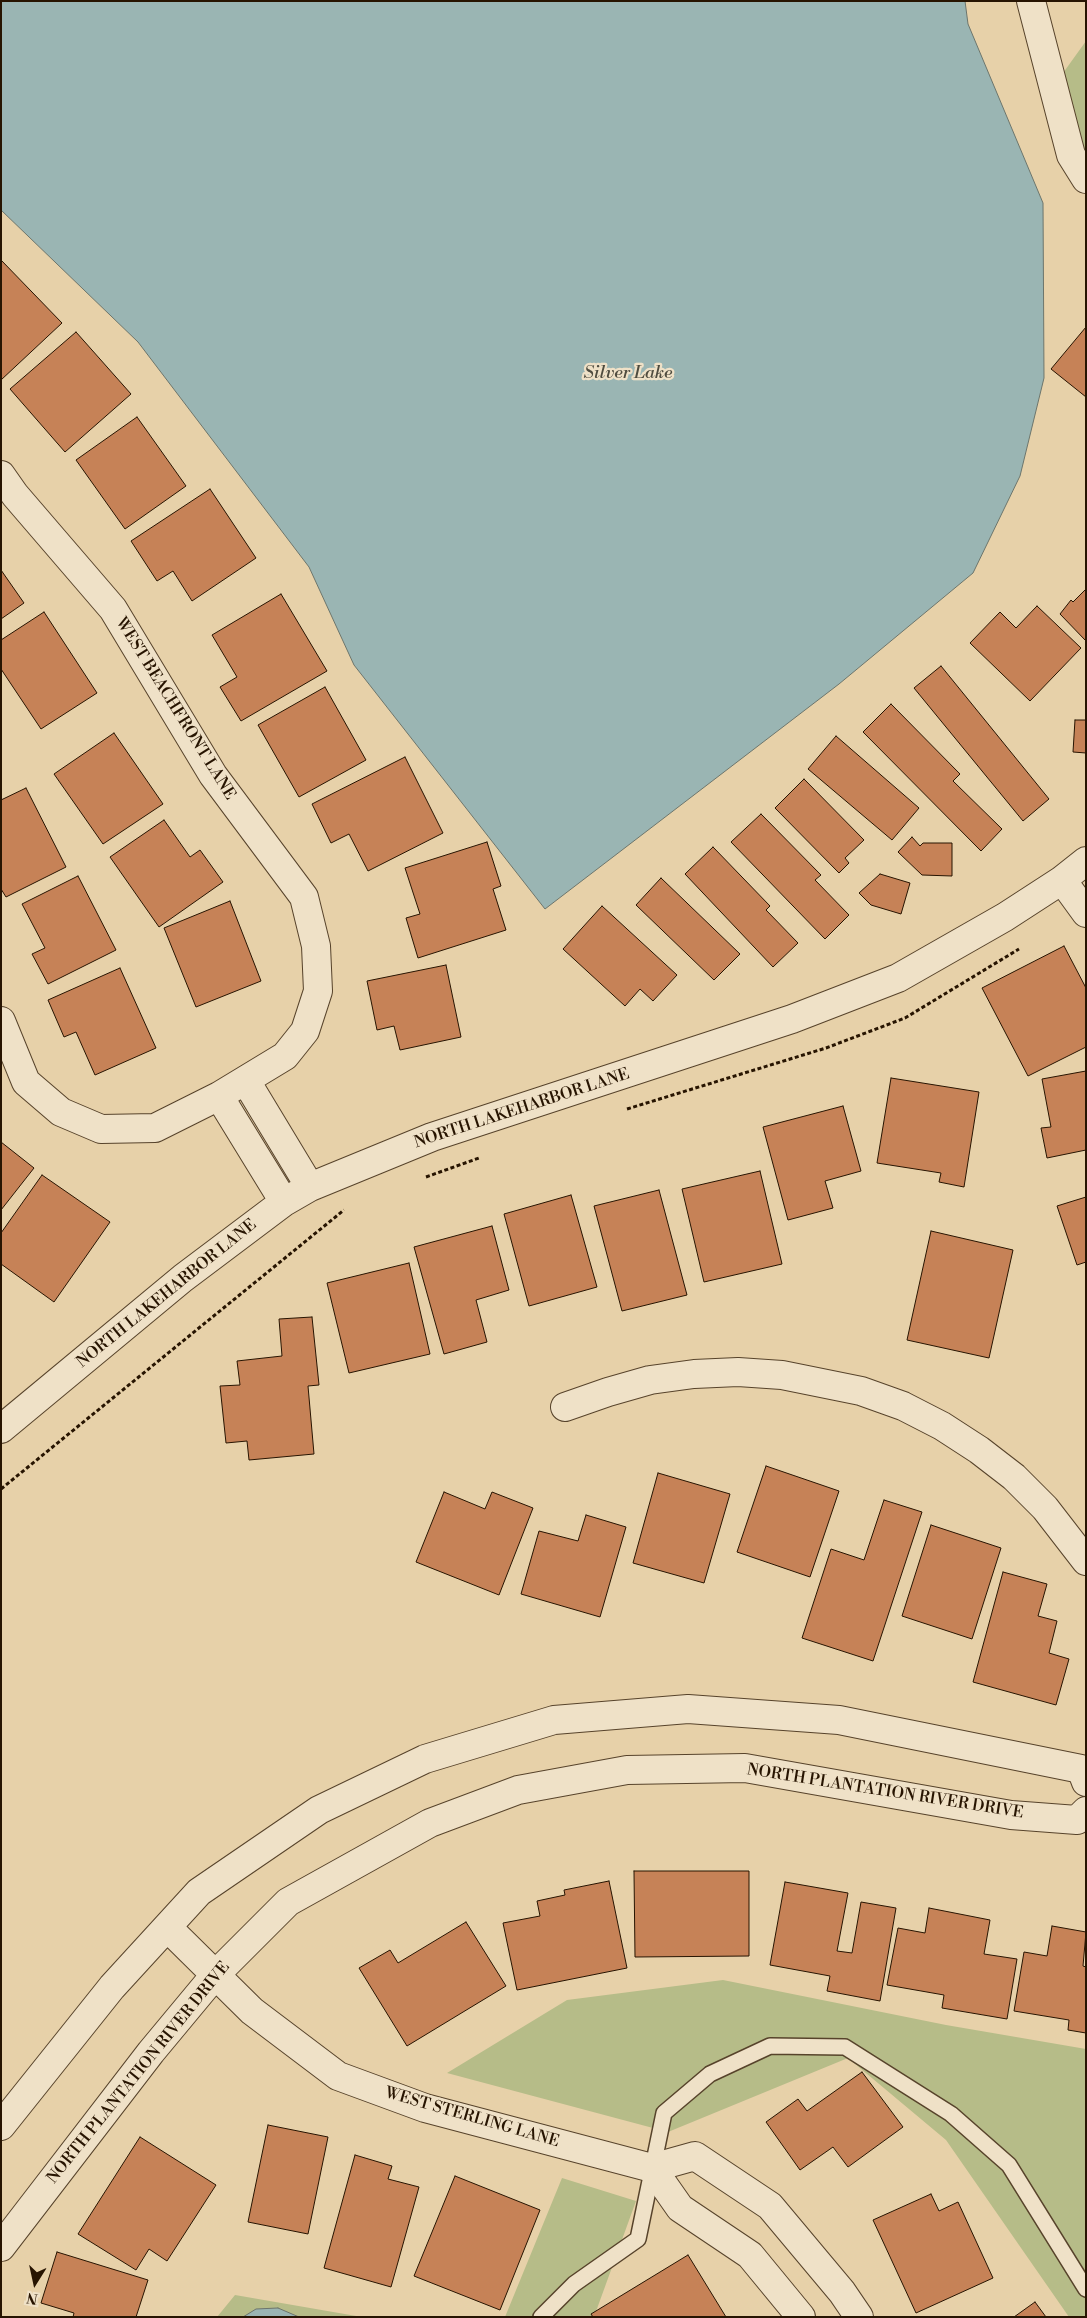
<!DOCTYPE html>
<html>
<head>
<meta charset="utf-8">
<style>
  body { margin:0 }
  #map { position:relative; width:1087px; height:2318px; overflow:hidden; background:#e7d1a9; font-family:"Libre Bodoni",serif }
  canvas { display:block }
  .frame { position:absolute; inset:0; border:2px solid #271401; pointer-events:none }
  .north { position:absolute; left:10px; top:2258px; width:50px; height:50px; -webkit-text-stroke:4px #efe1c7; paint-order:stroke; rotate:190deg; font-size:14px; font-weight:700; line-height:20px; text-align:center; color:#271401 }
  .north::after { content:''; display:block; margin:auto; width:18px; height:22px; background:#271401; clip-path:polygon(50% 0,100% 100%,50% 72%,0 100%) }
</style>
</head>
<body>
<div id="map">
<canvas width="1087" height="2318"></canvas>
<div class="frame"></div>
<div class="north">N</div>
</div>
<script>
const ctx = document.querySelector('canvas').getContext('2d');
ctx.lineJoin = 'round';
function fillPath(path, color) {
  ctx.fillStyle = color;
  ctx.fill(path, 'evenodd');
}
function toPath(rows) {
  const path = new Path2D();
  for (const r of rows) {
    path.moveTo(r[0], r[1]);
    for (let i = 2; i < r.length; i += 2) path.lineTo(r[i], r[i + 1]);
  }
  return path;
}
function stroke(path, color, width, dash) {
  ctx.strokeStyle = color;
  ctx.lineWidth = width;
  ctx.lineCap = dash ? 'butt' : 'round';
  ctx.setLineDash(dash || []);
  ctx.stroke(path);
}
function write(font, color, halo, rows, align = 'center') {
  ctx.font = font + ' "Libre Bodoni",serif';
  ctx.lineWidth = 4.5;
  ctx.setLineDash([]);
  ctx.textBaseline = 'middle';
  ctx.strokeStyle = halo;
  ctx.fillStyle = color;
  for (const [text, x, y, turn = 0] of rows) {
    ctx.save();
    ctx.translate(x, y);
    ctx.rotate((+turn || 0) * Math.PI / 180);
    ctx.textAlign = isNaN(turn) ? turn : align;
    if (halo) ctx.strokeText(text, 0, 0);
    ctx.fillText(text, 0, 0);
    ctx.restore();
  }
}
fillPath(toPath([
  [1086,41,1086,179,1053,87],
  [723,1980,946,2025,1086,2049,1086,2317,1069,2317,946,2140,848,2058,668,2132,447,2073,567,2000],
  [562,2178,636,2201,594,2317,505,2317],
  [235,2295,362,2317,217,2317]
]), '#b6bc88');
const water = toPath([
  [1,1,965,1,968,24,1043,203,1044,378,1020,476,973,573,839,684,545,909,354,665,309,567,138,342,1,210,1,1],
  [278,2308,299,2317,243,2317,256,2309,278,2308]
]);
fillPath(water, '#9ab5b3');
stroke(water, '#6c756c', 1);
const building = toPath([
  [1,260,62,323,1,380,1,260],
  [1086,327,1086,397,1051,369,1086,327],
  [76,332,131,394,65,452,10,389,76,332],
  [137,417,186,486,125,529,76,460,137,417],
  [210,489,256,558,192,601,173,571,157,581,131,541,210,489],
  [1,570,24,603,1,619,1,570],
  [1086,589,1086,641,1060,614,1071,600,1073,602,1086,589],
  [281,594,327,671,241,721,220,687,237,677,212,635,281,594],
  [1037,606,1081,648,1030,701,970,643,1000,612,1016,628,1037,606],
  [44,612,97,693,41,729,1,669,1,640,44,612],
  [941,666,1049,799,1023,821,914,688,941,666],
  [325,687,366,760,299,797,258,725,325,687],
  [891,704,960,774,953,781,1002,829,981,851,863,732,891,704],
  [1075,720,1086,720,1086,753,1073,752,1075,720],
  [114,733,163,804,103,844,54,774,114,733],
  [836,736,919,808,892,840,808,769,836,736],
  [405,757,443,833,368,871,349,834,331,843,312,804,405,757],
  [804,779,864,840,845,858,849,863,839,873,775,808,804,779],
  [26,788,66,867,6,897,1,889,1,800,26,788],
  [761,814,821,875,815,880,849,915,825,939,731,842,761,814],
  [164,820,190,857,200,850,223,882,159,927,110,857,164,820],
  [912,837,920,846,923,843,952,843,952,876,922,875,898,852,912,837],
  [487,842,501,886,493,889,506,930,418,958,406,918,420,914,405,868,487,842],
  [713,847,770,906,766,910,798,943,773,967,685,874,713,847],
  [880,874,910,883,901,914,871,905,859,893,880,874],
  [78,876,116,950,48,984,32,954,45,948,22,904,78,876],
  [661,878,740,954,714,980,636,905,661,878],
  [230,901,261,981,196,1007,164,928,230,901],
  [602,906,677,975,653,1001,640,989,625,1006,563,949,602,906],
  [1064,946,1086,988,1086,1047,1028,1076,982,988,1064,946],
  [446,965,461,1037,400,1050,394,1026,377,1030,367,981,446,965],
  [120,968,156,1048,95,1075,76,1032,64,1037,48,1000,120,968],
  [1086,1071,1086,1150,1047,1158,1041,1128,1051,1127,1042,1079,1086,1071],
  [891,1078,979,1092,964,1187,939,1182,941,1173,877,1163,891,1078],
  [843,1106,861,1171,825,1181,833,1208,788,1220,763,1127,843,1106],
  [1,1142,34,1168,1,1210,1,1142],
  [760,1171,782,1264,704,1282,682,1189,760,1171],
  [42,1175,110,1222,54,1302,1,1264,1,1233,42,1175],
  [659,1190,687,1295,622,1311,594,1206,659,1190],
  [571,1195,597,1287,529,1306,504,1214,571,1195],
  [1086,1197,1086,1262,1077,1265,1057,1206,1086,1197],
  [492,1226,509,1290,476,1300,487,1342,444,1354,414,1247,492,1226],
  [931,1231,1013,1250,989,1358,907,1340,931,1231],
  [409,1263,430,1354,349,1373,327,1283,409,1263],
  [312,1317,319,1385,308,1386,314,1454,249,1460,247,1441,226,1443,220,1386,240,1385,237,1361,282,1356,279,1319,312,1317],
  [766,1466,839,1491,810,1577,737,1552,766,1466],
  [658,1473,730,1494,704,1583,633,1563,658,1473],
  [444,1492,485,1509,492,1492,533,1508,499,1595,416,1562,444,1492],
  [884,1500,922,1512,873,1661,802,1638,831,1549,864,1560,884,1500],
  [586,1515,626,1527,600,1617,521,1594,539,1531,578,1541,586,1515],
  [931,1525,1001,1548,972,1639,902,1616,931,1525],
  [1003,1572,1047,1584,1038,1616,1057,1621,1049,1653,1069,1659,1056,1705,973,1682,1003,1572],
  [634,1871,749,1871,749,1956,635,1957,634,1871],
  [609,1881,627,1968,517,1990,503,1923,540,1916,537,1901,565,1895,564,1890,609,1881],
  [785,1882,848,1893,837,1951,852,1953,861,1902,896,1908,880,2001,827,1991,830,1976,770,1965,785,1882],
  [929,1908,990,1920,984,1954,1017,1959,1007,2019,942,2008,944,1995,887,1985,898,1928,925,1933,929,1908],
  [466,1922,506,1986,407,2046,359,1968,390,1950,398,1963,466,1922],
  [1052,1926,1086,1932,1083,1966,1086,1967,1086,2033,1068,2030,1069,2020,1014,2011,1024,1952,1047,1956,1052,1926],
  [862,2072,903,2127,848,2167,833,2147,800,2170,766,2122,798,2099,807,2111,862,2072],
  [268,2125,328,2137,308,2234,248,2222,268,2125],
  [140,2137,216,2185,167,2261,149,2249,136,2270,78,2234,140,2137],
  [355,2155,392,2166,388,2179,419,2187,391,2287,324,2268,355,2155],
  [455,2176,540,2210,500,2310,414,2276,455,2176],
  [931,2194,939,2211,958,2202,993,2278,916,2313,873,2220,931,2194],
  [57,2252,148,2280,136,2317,73,2317,74,2313,41,2303,57,2252],
  [688,2255,726,2317,593,2317,591,2314,688,2255],
  [1035,2302,1046,2317,1014,2317,1035,2302]
]);
fillPath(building, '#c68257');
stroke(building, '#271401', 1);
const lane = toPath([
  [541,2317,574,2284,638,2239,664,2113,710,2074,770,2046,845,2047,951,2114,1009,2165,1086,2289]
]);
const street = toPath([
  [1031,1,1071,155,1086,179],
  [1,475,15,495,113,609,213,775,304,897,316,946,318,991,305,1031,285,1056,219,1096,155,1128,101,1129,61,1112,26,1082,1,1021],
  [1062,880,1086,913],
  [246,1081,310,1187],
  [219,1096,284,1202],
  [565,1407,608,1392,650,1380,694,1374,738,1372,782,1375,861,1391,903,1406,942,1426,979,1450,1014,1477,1045,1508,1086,1561],
  [1,1429,183,1278,284,1202,310,1187,432,1137,792,1019,898,978,1005,917,1062,880,1086,861],
  [167,1927,252,2011,338,2076,425,2108,652,2168],
  [1,2126,112,1987,199,1892,319,1810,425,1759,554,1720,688,1709,839,1720,1081,1769,1086,1782],
  [1,2247,151,2052,215,1975,288,1902,430,1823,518,1790,627,1770,745,1768,1011,1815,1077,1820,1086,1811],
  [801,2317,750,2255,680,2208,652,2168,695,2156,770,2206,842,2292,859,2317]
]);
stroke(lane, '#57432b', 18);
stroke(street, '#57432b', 30);
stroke(toPath([
  [627,1109,826,1048,905,1018,1019,949],
  [426,1177,479,1158],
  [1,1489,344,1210]
]), '#271401', 3, [4, 2.5]);
stroke(lane, '#efe1c7', 15);
stroke(street, '#efe1c7', 28);
write('16px', '#271401', '#efe1c7', [
  ["WEST BEACHFRONT LANE",175,709,58],
  ["NORTH LAKEHARBOR LANE",522,1109,-18],
  ["NORTH LAKEHARBOR LANE",167,1294,-39],
  ["NORTH PLANTATION RIVER DRIVE",885,1792,9],
  ["NORTH PLANTATION RIVER DRIVE",139,2073,-51],
  ["WEST STERLING LANE",472,2118,16]
]);
write('italic 18px', '#4f4c3f', '#efe1c7', [
  ["Silver Lake",628,374]
]);
</script>
</body>
</html>
